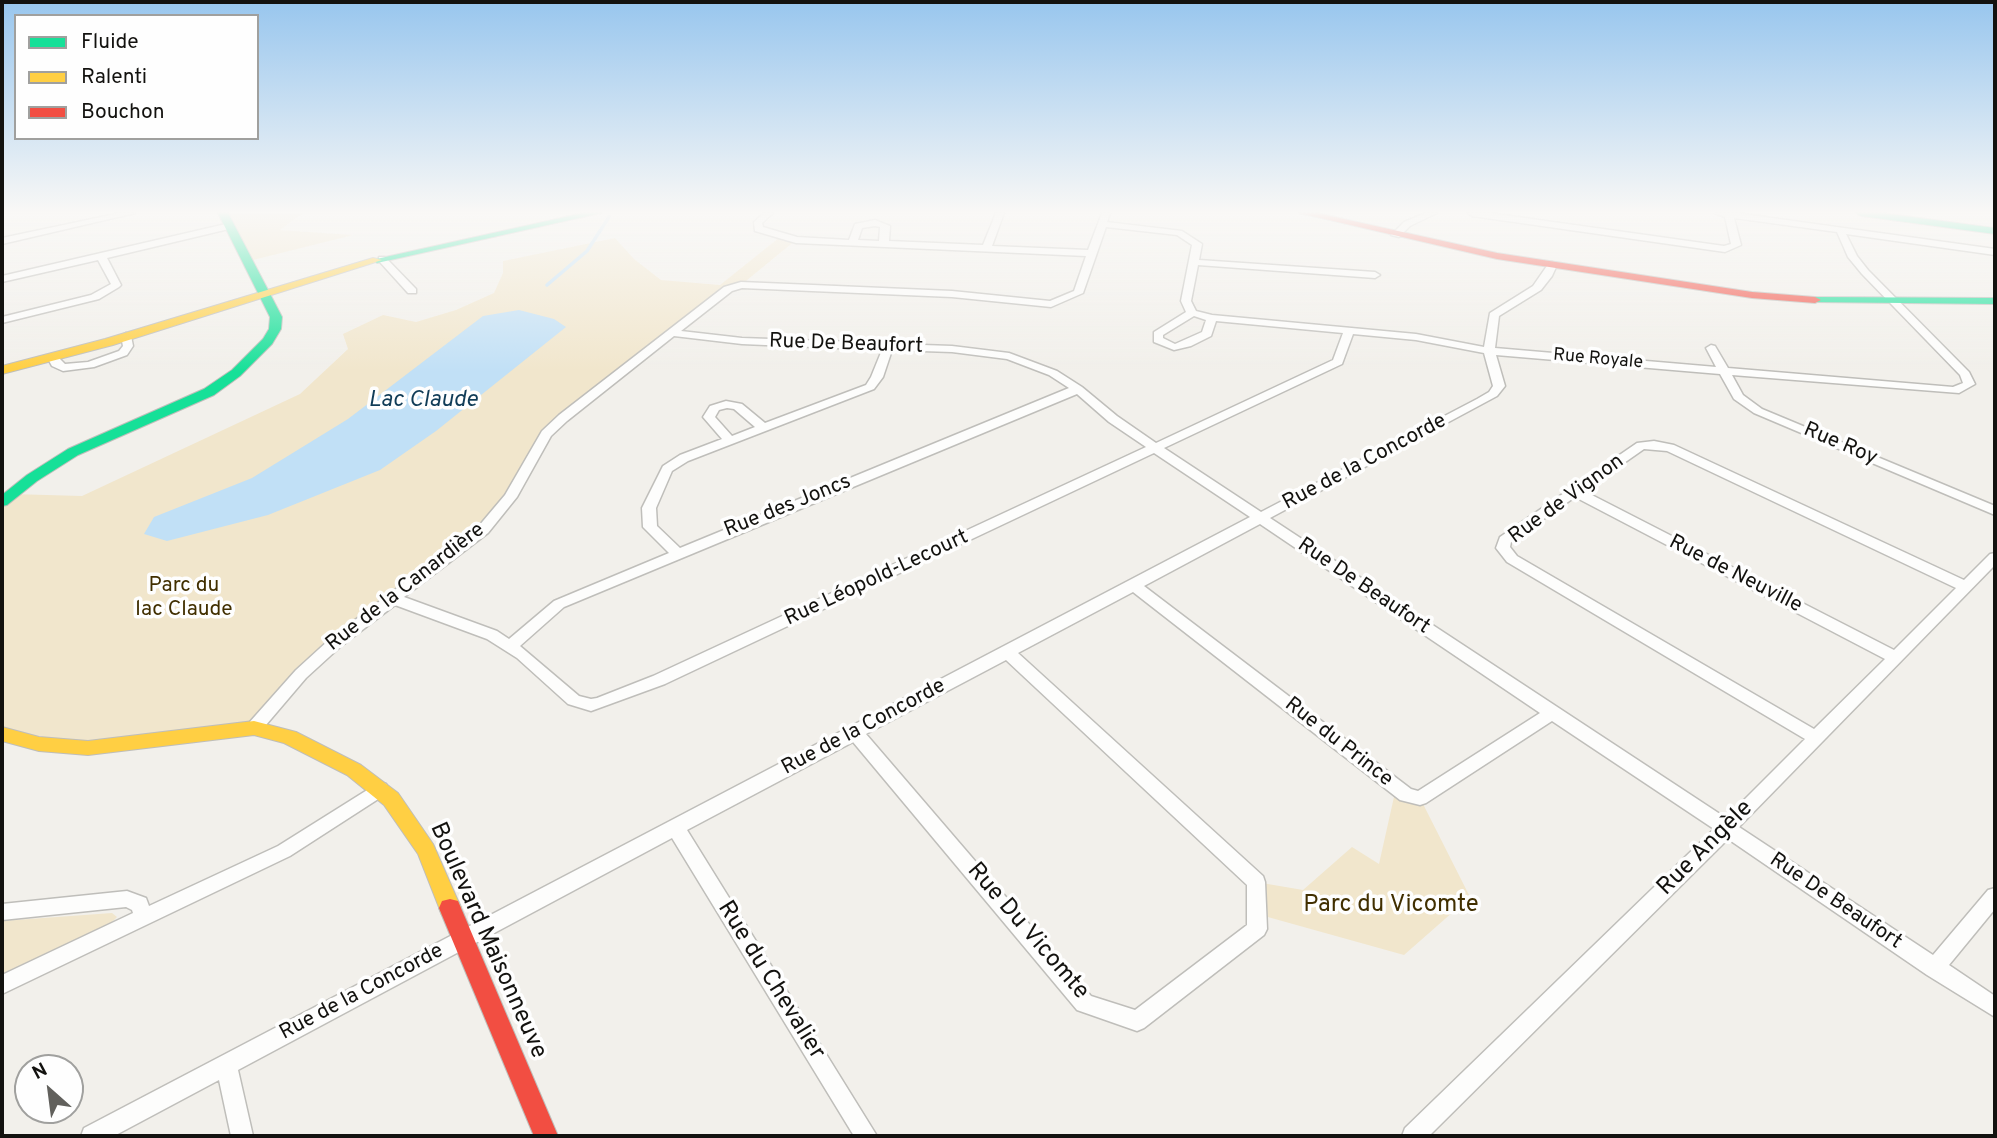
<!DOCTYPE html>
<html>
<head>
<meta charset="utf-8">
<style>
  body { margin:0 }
  #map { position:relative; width:1997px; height:1138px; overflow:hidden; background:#f2f0eb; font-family:Overpass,sans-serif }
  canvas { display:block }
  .frame { position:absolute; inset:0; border:4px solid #13120f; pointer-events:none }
  .legend { position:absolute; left:14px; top:14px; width:245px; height:126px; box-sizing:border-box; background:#fefefe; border:2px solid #a0a09e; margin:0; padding:9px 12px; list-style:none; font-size:21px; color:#13120f }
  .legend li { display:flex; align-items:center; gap:14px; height:35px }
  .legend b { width:35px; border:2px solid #a0a09e }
  .north { position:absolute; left:14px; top:1054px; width:70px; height:70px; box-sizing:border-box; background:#fefefe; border:2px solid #a0a09e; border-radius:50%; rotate:332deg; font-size:19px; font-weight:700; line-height:28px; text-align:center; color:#13120f }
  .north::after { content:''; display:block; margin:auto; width:24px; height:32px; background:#61605c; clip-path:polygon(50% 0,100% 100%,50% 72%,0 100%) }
</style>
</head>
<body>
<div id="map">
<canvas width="1997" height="1138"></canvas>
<div class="frame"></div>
<ul class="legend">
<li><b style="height:9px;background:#16e098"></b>Fluide</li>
<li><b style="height:9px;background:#ffcf43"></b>Ralenti</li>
<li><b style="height:9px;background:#f24e42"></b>Bouchon</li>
</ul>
<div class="north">N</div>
</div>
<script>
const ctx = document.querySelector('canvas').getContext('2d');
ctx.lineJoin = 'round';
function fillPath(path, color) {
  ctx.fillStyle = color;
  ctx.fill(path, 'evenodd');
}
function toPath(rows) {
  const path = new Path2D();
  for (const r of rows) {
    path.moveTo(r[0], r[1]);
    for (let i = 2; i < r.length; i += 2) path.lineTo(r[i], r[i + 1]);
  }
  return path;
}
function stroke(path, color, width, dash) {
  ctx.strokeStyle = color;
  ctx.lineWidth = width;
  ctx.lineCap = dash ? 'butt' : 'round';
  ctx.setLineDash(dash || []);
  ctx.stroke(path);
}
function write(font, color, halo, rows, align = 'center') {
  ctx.font = font + ' Overpass,sans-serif';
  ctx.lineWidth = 7;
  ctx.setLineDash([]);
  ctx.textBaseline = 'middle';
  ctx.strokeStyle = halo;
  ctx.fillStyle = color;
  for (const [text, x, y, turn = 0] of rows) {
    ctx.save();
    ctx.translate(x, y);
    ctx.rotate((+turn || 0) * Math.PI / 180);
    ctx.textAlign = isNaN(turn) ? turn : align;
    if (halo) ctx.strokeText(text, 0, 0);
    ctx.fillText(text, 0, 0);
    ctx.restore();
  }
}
fillPath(toPath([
  [223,213,303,213,280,230,353,235,249,261],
  [780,237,796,240,741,285,734,286,563,418,483,530,334,643,254,728,122,745,2,734,2,502,11,494,82,496,300,394,348,349,343,334,383,315,416,322,456,310,494,293,503,273,503,261,615,238,634,259,661,280,720,285],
  [1396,788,1420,798,1470,897,1404,955,1257,914,1256,882,1303,890,1352,847,1379,864],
  [112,913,117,917,110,924,2,974,2,921]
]), '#f1e6cc');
fillPath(toPath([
  [519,310,554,319,566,327,436,431,380,470,268,515,167,541,144,534,154,517,252,478,348,419,483,316]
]), '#c1e0f6');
stroke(toPath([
  [547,285,587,251,609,217]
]), '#c1e0f6', 3.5);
const street = toPath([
  [120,213,135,213,2,244,2,238,120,213],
  [764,213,773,213,762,223,763,227,797,237,849,240,855,224,875,220,890,226,889,241,983,245,996,213,1004,213,992,246,1088,250,1102,213,1110,213,1107,222,1182,231,1202,244,1199,260,1375,272,1380,275,1375,278,1198,265,1191,301,1196,311,1212,315,1416,334,1484,347,1490,313,1533,286,1549,263,1552,262,1557,265,1552,276,1541,290,1499,316,1495,348,1716,367,1706,348,1711,345,1715,346,1728,368,1953,387,1963,383,1960,375,1862,274,1848,257,1837,232,1734,218,1741,245,1725,252,1472,216,1468,213,1489,213,1724,246,1731,244,1725,217,1715,213,1736,213,1995,249,1995,255,1846,234,1857,256,1868,270,1969,372,1975,384,1959,393,1732,375,1743,395,1762,409,1995,506,1995,515,1754,413,1734,399,1720,374,1496,355,1505,386,1497,396,1270,518,1726,818,1805,739,1507,562,1496,548,1500,537,1637,443,1654,441,1674,445,1964,580,1990,554,1995,553,1995,565,1739,827,1933,955,1988,890,1995,888,1995,909,1949,965,1995,996,1995,1017,1927,975,1728,839,1429,1136,1402,1136,1405,1128,1714,829,1552,721,1426,803,1420,805,1400,800,1133,592,1018,653,1263,876,1265,882,1267,929,1264,935,1144,1028,1137,1031,1077,1010,853,742,687,830,877,1136,854,1136,672,838,238,1070,253,1136,231,1136,219,1080,114,1136,81,1136,84,1128,1250,517,1154,453,665,684,591,711,568,704,517,658,487,639,395,605,340,647,306,678,260,732,254,734,248,732,246,728,248,724,296,670,330,639,478,527,505,495,542,431,559,415,724,287,741,282,813,285,952,291,1050,301,1074,291,1086,256,796,243,755,231,754,222,764,213],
  [875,226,880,227,879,241,858,240,862,228,875,226],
  [1106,227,1177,235,1192,245,1181,301,1186,312,1154,332,1154,342,1174,350,1191,346,1211,336,1216,321,1343,333,1333,360,1156,443,1117,416,1082,387,1057,371,1009,353,952,346,894,344,889,341,884,343,742,338,681,331,732,291,742,288,952,297,1051,307,1083,293,1106,227],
  [1194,316,1206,320,1202,332,1175,344,1163,338,1163,335,1194,316],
  [1353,334,1416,340,1484,353,1493,386,1489,392,1477,399,1261,512,1164,448,1342,364,1353,334],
  [674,336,742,344,882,350,871,377,866,385,765,423,742,404,726,401,710,406,703,417,722,439,680,455,663,466,642,508,643,527,669,553,554,601,509,639,497,631,404,597,488,533,517,497,551,436,567,421,674,336],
  [892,350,952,352,1007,359,1049,375,1069,388,680,548,657,526,656,508,672,471,688,461,874,389,883,377,892,350],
  [1077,394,1109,422,1146,447,653,676,597,698,591,699,579,696,520,646,564,607,1077,394],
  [727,408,734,409,755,427,732,436,715,417,719,410,727,408],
  [1644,449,1667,451,1956,588,1894,650,1584,491,1644,449],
  [1575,497,1885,659,1814,729,1517,556,1510,547,1511,542,1575,497],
  [1260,524,1540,713,1418,791,1411,789,1144,586,1260,524],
  [1006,660,1247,885,1247,925,1135,1010,1091,996,866,734,1006,660],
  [1426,213,1437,213,1410,226,1399,237,1391,235,1404,222,1426,213],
  [230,223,233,224,233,228,107,258,121,285,119,287,99,299,2,323,2,317,91,295,111,284,98,260,2,282,2,276,230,223],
  [379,257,385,257,416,289,416,293,408,293,379,261,379,257],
  [126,333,131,336,133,346,127,355,94,367,63,371,52,366,47,357,52,354,56,355,65,364,88,362,119,351,123,346,121,336,126,333],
  [380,782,386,784,389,789,386,794,290,856,2,994,2,975,133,913,132,910,126,907,2,920,2,904,127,891,146,898,149,906,278,846,380,782]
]);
const fast = toPath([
  [218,213,228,213,282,317,281,329,272,344,240,376,214,395,78,455,37,481,7,505,2,506,2,495,27,475,68,449,204,389,232,370,263,339,269,329,270,317,218,213],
  [583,213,601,213,377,263,372,260,583,213],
  [1856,213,1882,213,1995,228,1995,234,1861,216,1856,213],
  [1815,297,1995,298,1995,304,1811,302,1809,300,1815,297]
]);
const slow = toPath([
  [373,258,382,260,113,345,2,374,2,366,105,339,373,258],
  [254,721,296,732,361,765,398,793,433,844,461,908,458,915,450,917,442,915,418,854,384,805,347,775,284,743,254,735,88,755,39,751,2,741,2,727,39,737,88,741,254,721]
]);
const jam = toPath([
  [1299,213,1317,213,1497,253,1752,292,1815,297,1821,300,1815,303,1752,298,1497,259,1299,213],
  [450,899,458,901,461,908,558,1136,534,1136,439,908,442,901,450,899]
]);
stroke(street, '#bfbeba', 3);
stroke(fast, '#bfbeba', 2);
stroke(slow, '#bfbeba', 2);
stroke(jam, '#bfbeba', 2);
fillPath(street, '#fdfdfc');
fillPath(fast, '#16e098');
fillPath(slow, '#ffcf43');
fillPath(jam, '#f24e42');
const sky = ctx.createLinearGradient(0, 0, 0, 372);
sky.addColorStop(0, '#98c6ee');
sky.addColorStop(0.57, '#f9f8f6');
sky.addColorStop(1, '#f9f8f600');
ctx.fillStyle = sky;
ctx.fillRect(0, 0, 1997, 372);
write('18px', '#13120f', '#fefefe', [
  ["Rue Royale",1598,360,5]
]);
write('21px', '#13120f', '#fefefe', [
  ["Rue De Beaufort",846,345,2],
  ["Rue Roy",1840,445,23],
  ["Rue de la Concorde",1365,463,-28],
  ["Rue de Vignon",1567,500,-36],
  ["Rue des Joncs",788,507,-22],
  ["Rue de Neuville",1735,575,27],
  ["Rue Léopold-Lecourt",877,579,-25],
  ["Rue De Beaufort",1363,587,34],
  ["Rue de la Canardière",406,588,-38],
  ["Rue de la Concorde",864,728,-28],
  ["Rue du Prince",1338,743,38],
  ["Rue De Beaufort",1835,902,34],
  ["Rue de la Concorde",362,993,-28]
]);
write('21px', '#412f00', '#fefefe', [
  ["Parc du",184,587],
  ["lac Claude",184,611]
]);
write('italic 23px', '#103c57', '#fefefe', [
  ["Lac Claude",423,401]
]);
write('24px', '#13120f', '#fefefe', [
  ["Rue Angèle",1706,849,-45],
  ["Rue Du Vicomte",1027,932,49],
  ["Boulevard Maisonneuve",487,941,66],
  ["Rue du Chevalier",770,981,58]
]);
write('24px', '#412f00', '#fefefe', [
  ["Parc du Vicomte",1391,906]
]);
</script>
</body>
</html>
